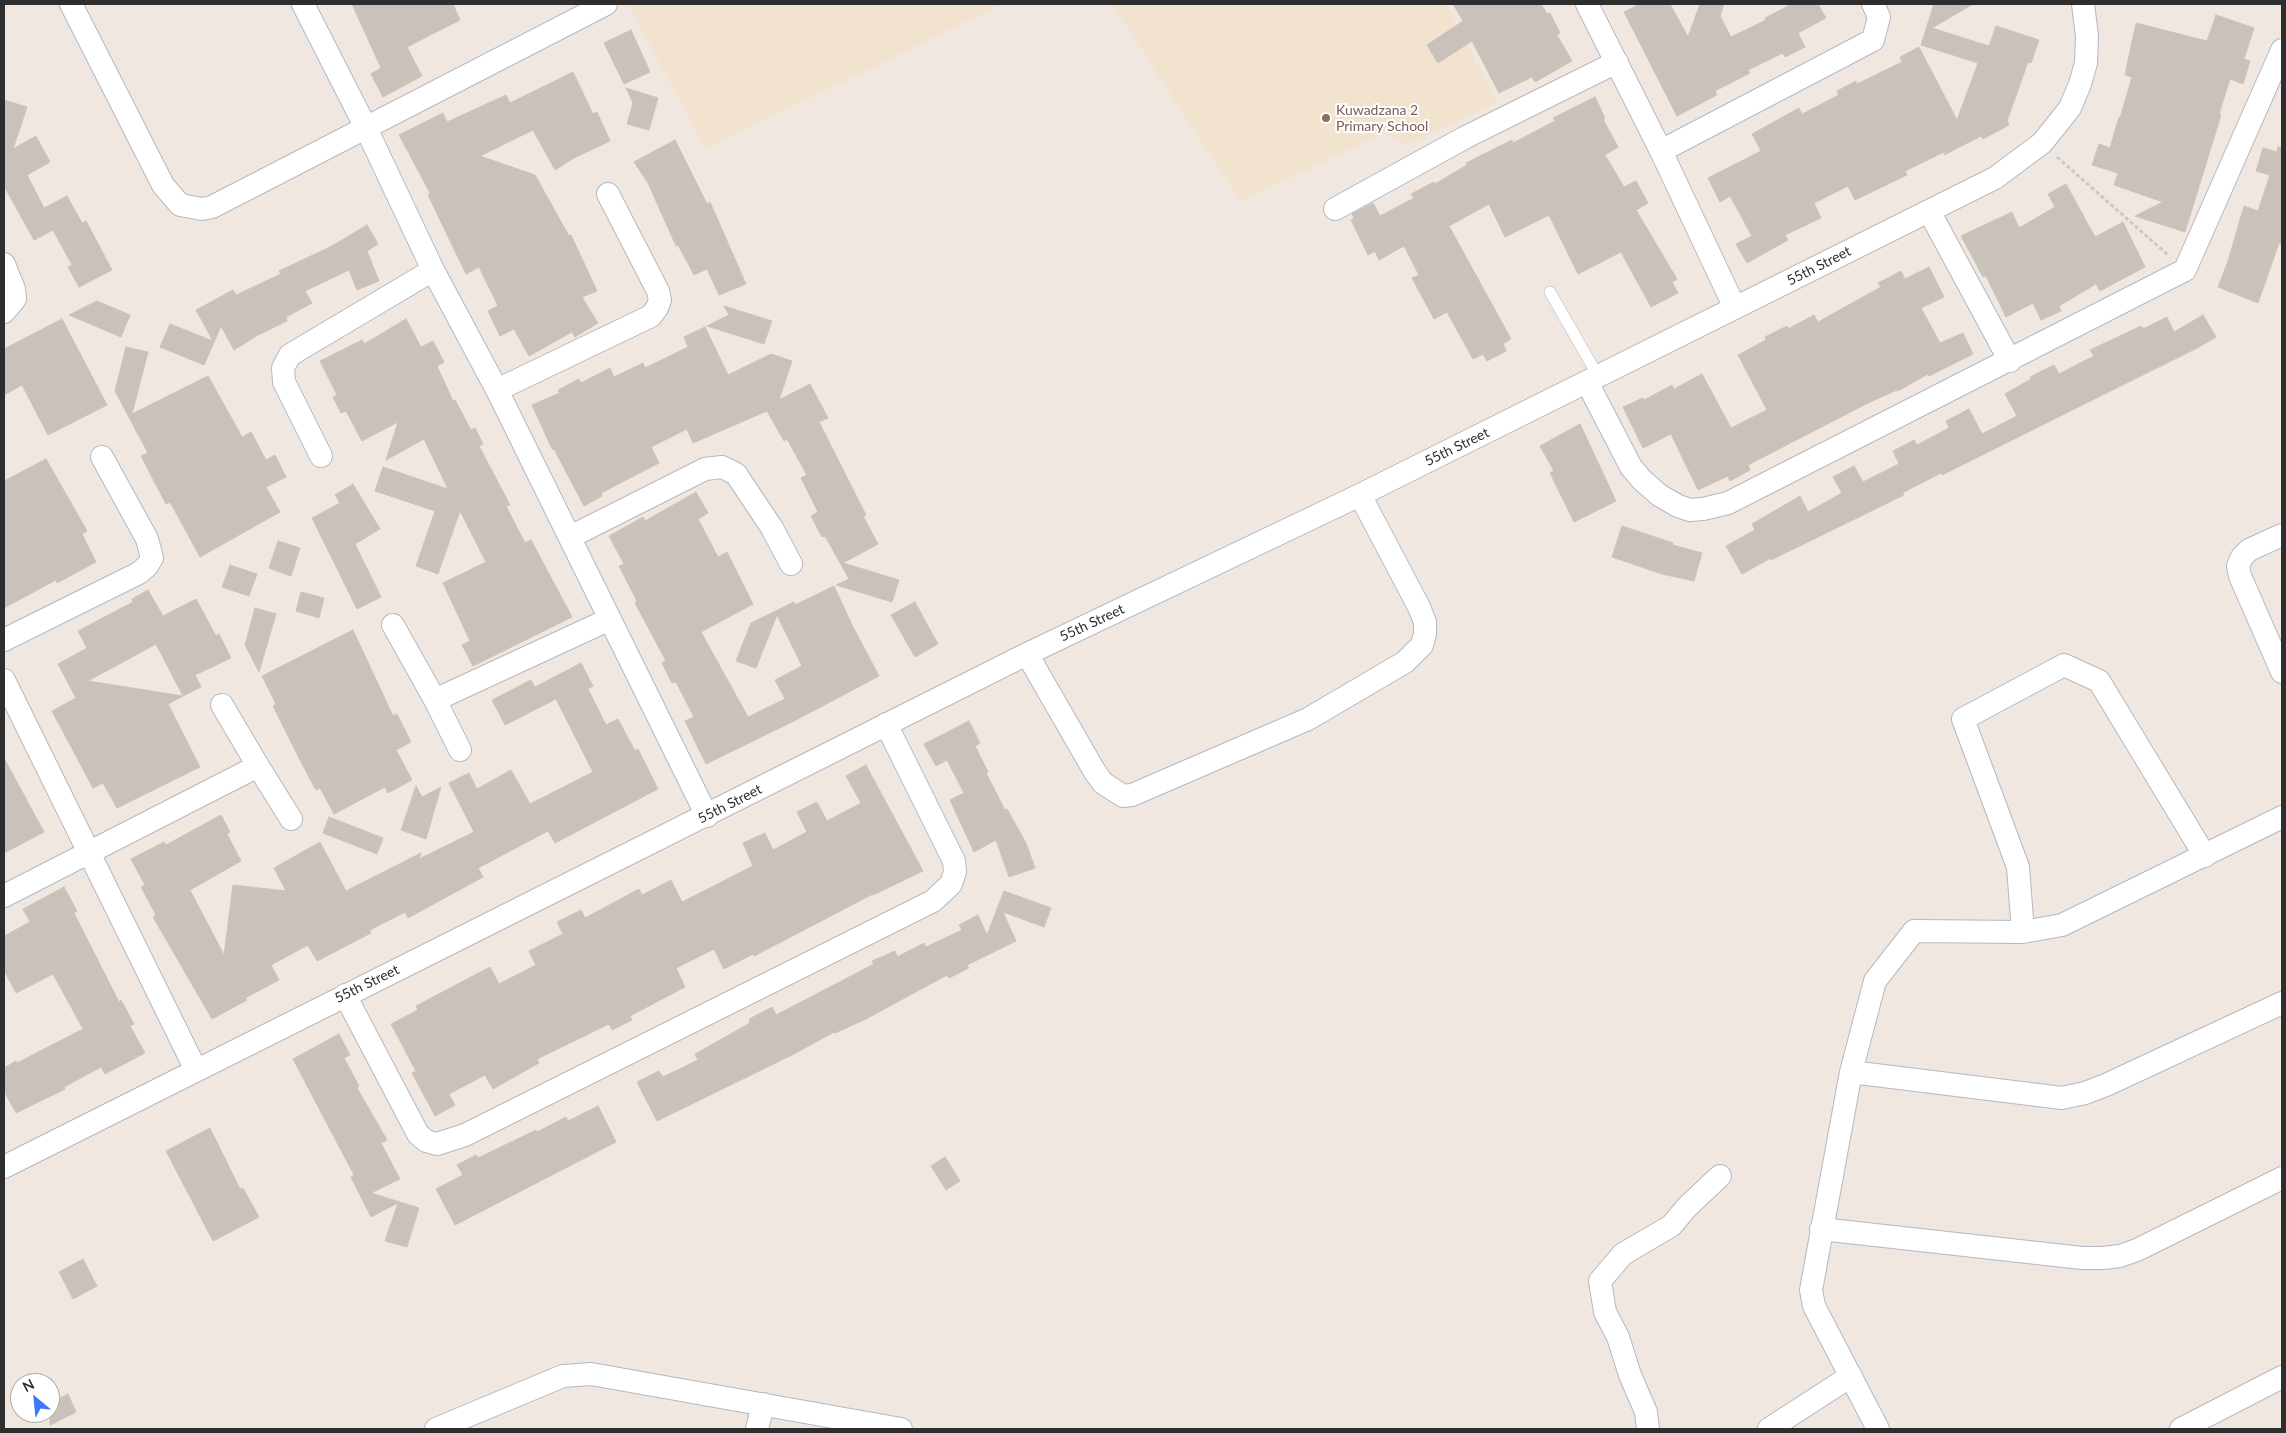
<!DOCTYPE html>
<html>
<head>
<meta charset="utf-8">
<style>
  body { margin:0 }
  #map { position:relative; width:2286px; height:1433px; overflow:hidden; background:#f0e7e0; font-family:Lato,sans-serif }
  canvas { display:block }
  .frame { position:absolute; inset:0; border:5px solid #2e2e2e; pointer-events:none }
  .north { position:absolute; left:10px; top:1373px; width:50px; height:50px; box-sizing:border-box; background:#fff; border:1px solid #ababab; border-radius:50%; rotate:332deg; font-size:14px; font-weight:700; line-height:20px; text-align:center; color:#2e2e2e }
  .north::after { content:''; display:block; margin:auto; width:18px; height:22px; background:#3e76ff; clip-path:polygon(50% 0,100% 100%,50% 72%,0 100%) }
</style>
</head>
<body>
<div id="map">
<canvas width="2286" height="1433"></canvas>
<div class="frame"></div>
<div class="north">N</div>
</div>
<script>
const ctx = document.querySelector('canvas').getContext('2d');
ctx.lineJoin = 'round';
function fillPath(path, color) {
  ctx.fillStyle = color;
  ctx.fill(path, 'evenodd');
}
function toPath(rows) {
  const path = new Path2D();
  for (const r of rows) {
    path.moveTo(r[0], r[1]);
    for (let i = 2; i < r.length; i += 2) path.lineTo(r[i], r[i + 1]);
  }
  return path;
}
function stroke(path, color, width, dash) {
  ctx.strokeStyle = color;
  ctx.lineWidth = width;
  ctx.lineCap = dash ? 'butt' : 'round';
  ctx.setLineDash(dash || []);
  ctx.stroke(path);
}
function write(font, color, halo, rows, align = 'center') {
  ctx.font = font + ' Lato,sans-serif';
  ctx.lineWidth = 4;
  ctx.setLineDash([]);
  ctx.textBaseline = 'middle';
  ctx.strokeStyle = halo;
  ctx.fillStyle = color;
  for (const [text, x, y, turn = 0] of rows) {
    ctx.save();
    ctx.translate(x, y);
    ctx.rotate((+turn || 0) * Math.PI / 180);
    ctx.textAlign = isNaN(turn) ? turn : align;
    if (halo) ctx.strokeText(text, 0, 0);
    ctx.fillText(text, 0, 0);
    ctx.restore();
  }
}
fillPath(toPath([
  [628,4,1002,4,706,149],
  [1112,4,1446,4,1497,102,1407,145,1382,133,1241,202]
]), '#f2e3ce');
const building = toPath([
  [352,4,453,4,460,20,407,47,422,76,383,97,371,74,381,68,352,4],
  [1453,4,1541,4,1547,14,1550,13,1560,33,1557,35,1572,61,1535,82,1532,77,1499,93,1472,41,1438,63,1427,45,1463,21,1453,4],
  [1640,4,1670,4,1688,37,1700,4,1724,4,1720,16,1731,37,1766,20,1765,18,1792,4,1818,4,1826,18,1798,33,1805,47,1785,57,1783,53,1748,70,1750,73,1715,91,1717,95,1677,116,1624,12,1640,4],
  [1934,4,1973,4,1932,28,1989,46,1996,26,2039,40,2031,63,2028,62,2007,121,2009,125,1983,139,1981,136,1944,155,1946,151,1905,171,1907,175,1855,200,1848,186,1814,203,1821,218,1785,235,1788,240,1747,263,1736,244,1752,236,1730,196,1720,202,1708,178,1761,151,1752,134,1799,108,1802,114,1839,95,1837,91,1856,81,1857,84,1902,62,1900,57,1919,47,1957,120,1978,63,1921,45,1934,4],
  [2216,15,2254,28,2244,59,2250,61,2243,84,2230,79,2219,114,2221,115,2185,232,2135,216,2163,202,2114,185,2118,173,2092,165,2099,144,2110,148,2119,117,2120,118,2132,77,2125,75,2136,23,2207,41,2216,15],
  [631,30,650,72,624,84,604,43,631,30],
  [573,72,593,114,597,112,610,141,574,158,555,170,533,130,480,156,535,175,569,236,571,235,597,291,582,297,598,323,575,337,572,332,529,356,514,329,500,336,488,311,498,306,479,267,466,274,428,195,430,193,399,135,443,113,447,122,506,95,510,103,573,72],
  [626,88,658,98,649,130,627,124,633,103,626,88],
  [1595,97,1605,118,1603,119,1618,147,1605,155,1624,187,1636,181,1648,203,1636,210,1677,279,1672,282,1678,293,1651,307,1621,252,1578,274,1549,215,1505,237,1489,204,1449,226,1511,339,1503,344,1506,351,1487,361,1483,354,1473,359,1447,312,1434,319,1412,278,1419,275,1404,246,1379,260,1375,251,1368,255,1351,220,1354,218,1352,214,1373,203,1380,216,1414,198,1411,194,1434,182,1435,184,1467,165,1466,163,1512,140,1513,143,1555,121,1553,118,1595,97],
  [4,100,27,107,13,149,36,136,50,162,27,175,44,208,67,196,82,223,86,221,112,270,79,287,68,267,72,265,53,230,34,240,4,186,4,100],
  [675,140,707,204,710,202,746,284,719,295,707,269,694,275,678,245,676,246,648,183,634,162,675,140],
  [2278,147,2282,148,2282,244,2279,243,2258,303,2218,287,2228,261,2244,206,2258,211,2270,175,2256,171,2263,148,2277,152,2278,147],
  [2066,184,2095,237,2123,222,2145,267,2100,291,2096,284,2059,306,2061,311,2041,320,2033,303,2006,317,1986,276,1983,277,1961,236,2012,212,2019,228,2055,207,2048,194,2066,184],
  [367,225,378,244,367,251,379,281,357,290,349,270,305,291,312,303,286,317,287,321,258,335,234,350,221,326,204,365,160,347,170,324,213,341,196,310,233,290,236,295,281,274,279,271,332,246,367,225],
  [1929,267,1944,297,1921,308,1940,343,1963,333,1973,354,1929,376,1928,374,1898,391,1897,390,1868,403,1748,465,1750,470,1730,481,1728,476,1698,490,1671,434,1643,448,1623,407,1643,398,1644,400,1672,385,1674,389,1702,374,1731,428,1767,410,1738,355,1766,340,1765,337,1787,326,1788,329,1814,315,1818,322,1881,287,1878,283,1901,271,1905,279,1929,267],
  [97,301,130,315,121,337,69,315,97,301],
  [724,306,772,321,764,344,707,326,729,315,724,306],
  [2203,315,2216,337,2199,347,1942,475,1941,473,1902,493,1904,495,1771,560,1771,558,1742,574,1726,546,1755,530,1752,524,1800,496,1808,512,1842,493,1833,477,1854,466,1863,482,1899,464,1893,451,1914,440,1917,445,1949,428,1946,421,1969,409,1982,434,2017,416,2005,394,2031,379,2030,377,2054,365,2059,374,2094,356,2090,350,2141,326,2143,329,2167,317,2174,332,2203,315],
  [62,319,107,405,48,435,22,385,4,395,4,349,62,319],
  [406,319,421,347,433,341,444,362,437,366,453,401,455,400,471,430,475,428,483,444,479,446,510,505,506,506,525,543,531,540,572,617,473,666,462,645,470,641,443,583,486,562,460,511,438,574,416,566,435,511,375,491,383,467,448,489,424,439,386,460,398,422,362,441,346,411,341,413,333,397,337,395,320,361,362,340,364,344,406,319],
  [705,327,728,375,771,354,792,361,779,400,810,384,828,418,819,422,866,515,863,516,878,544,843,563,899,580,892,602,836,585,849,579,825,536,822,537,811,516,818,512,801,478,807,475,787,439,784,441,767,411,693,443,687,429,651,447,659,463,601,493,602,496,584,506,554,449,552,449,532,405,560,393,558,390,579,379,581,383,610,368,614,377,643,363,645,368,688,347,684,337,705,327],
  [126,347,148,352,132,414,208,376,242,437,251,432,266,460,275,455,286,477,266,487,280,512,200,557,170,502,166,504,141,456,148,453,115,391,126,347],
  [1580,424,1616,501,1574,522,1550,473,1554,471,1540,446,1580,424],
  [46,459,87,531,82,534,96,562,57,583,56,580,4,608,4,481,46,459],
  [353,484,380,529,355,544,381,597,357,609,312,518,340,503,335,495,353,484],
  [696,492,708,513,698,519,718,557,727,552,753,604,701,632,748,717,785,699,775,680,802,666,777,615,756,668,736,661,751,623,794,602,795,605,834,586,852,625,879,676,796,720,706,764,685,721,694,717,676,682,672,683,662,663,666,661,635,603,637,601,619,566,624,564,609,536,643,517,645,521,696,492],
  [1622,526,1673,543,1673,545,1702,553,1694,581,1662,574,1612,557,1622,526],
  [278,541,300,548,291,576,269,568,278,541],
  [230,565,257,574,249,596,222,587,230,565],
  [148,590,163,616,196,599,216,636,219,634,231,658,195,675,201,687,183,696,156,644,88,681,183,696,168,704,200,767,117,808,103,783,93,788,52,711,76,698,58,664,87,648,78,631,133,602,132,599,148,590],
  [301,592,324,598,319,618,296,611,301,592],
  [915,602,938,644,915,657,891,615,915,602],
  [255,608,276,614,259,672,245,645,255,608],
  [353,630,393,716,397,714,411,742,396,750,412,780,388,793,385,787,334,814,320,788,316,790,303,766,273,706,276,704,262,676,353,630],
  [581,663,593,686,588,689,606,725,618,719,635,751,638,749,658,789,555,843,548,831,478,868,483,877,408,918,405,912,370,930,371,933,317,961,308,945,271,965,279,980,245,998,247,1000,212,1019,153,917,156,915,141,887,145,885,131,859,164,842,166,845,221,815,230,832,227,834,241,861,190,890,224,955,233,885,286,891,274,868,320,842,346,891,421,853,419,859,474,832,449,783,469,773,477,789,511,770,530,804,591,773,593,772,556,699,505,725,492,700,531,680,535,687,581,663],
  [969,721,980,743,975,746,988,772,986,773,1005,810,1007,809,1026,843,1035,868,1009,877,996,840,974,852,950,800,964,793,947,760,936,766,924,744,969,721],
  [4,758,44,832,4,853,4,758],
  [866,765,923,871,873,895,873,894,754,956,753,954,724,969,714,949,676,968,685,987,630,1016,632,1020,612,1030,609,1024,537,1059,539,1063,493,1089,485,1075,449,1094,455,1105,435,1116,412,1073,416,1071,391,1024,418,1010,416,1006,490,967,499,984,536,965,529,951,563,934,557,922,581,910,585,918,639,889,642,895,671,880,682,902,753,866,743,843,765,833,773,850,807,832,797,812,817,802,827,821,861,803,846,776,866,765],
  [416,786,422,797,441,787,426,839,401,830,416,786],
  [329,817,383,838,377,854,323,833,329,817],
  [64,887,77,911,74,913,119,1002,121,1000,134,1024,130,1026,145,1053,105,1074,101,1067,64,1087,65,1089,16,1113,4,1091,4,1068,16,1061,17,1063,83,1029,53,974,16,993,4,970,4,936,30,922,23,909,64,887],
  [1004,891,1051,908,1044,927,1003,912,1016,941,967,965,969,968,949,978,947,975,866,1019,835,1033,834,1032,794,1054,657,1121,637,1082,659,1071,663,1077,698,1060,695,1054,750,1023,749,1019,772,1007,776,1015,874,964,872,961,895,951,897,957,924,943,926,947,962,930,959,925,978,915,987,935,1004,891],
  [339,1034,350,1055,344,1058,359,1086,357,1088,387,1140,381,1143,400,1179,371,1193,419,1208,407,1247,385,1241,398,1203,371,1217,351,1177,354,1175,293,1059,339,1034],
  [598,1106,616,1142,455,1225,436,1189,463,1175,457,1165,476,1155,478,1158,536,1130,537,1132,566,1117,568,1121,598,1106],
  [210,1128,240,1189,243,1188,259,1217,213,1241,166,1151,210,1128],
  [945,1157,960,1181,946,1190,931,1166,945,1157],
  [83,1259,97,1286,73,1299,59,1272,83,1259],
  [68,1394,76,1412,50,1425,50,1404,68,1394]
]);
fillPath(building, '#c8c2bb');
stroke(building, '#ccc3b8', 1);
const service = toPath([
  [1550,292,1598,376]
]);
const minor = toPath([
  [71,4,163,185,180,205,202,209,212,207,606,4],
  [303,4,366,128,433,270,497,390,707,816],
  [1587,4,1661,151,1735,308],
  [1661,151,1873,40,1879,17,1873,4],
  [1335,209,1466,137,1617,62],
  [1929,211,2010,361],
  [4,264,14,289,15,299,4,312],
  [1587,382,1631,467,1642,480,1659,495,1678,506,1690,510,1703,509,1728,503,2185,270,2282,50],
  [497,390,651,316,657,308,660,300,658,291,608,194],
  [321,456,284,382,283,368,290,355,433,270],
  [2282,535,2249,550,2242,557,2238,566,2240,576,2282,672],
  [570,537,705,469,722,467,736,474,772,528,791,564],
  [393,625,435,700,460,750],
  [4,640,139,573,147,566,152,558,147,539,102,457],
  [1027,654,1095,772,1103,783,1123,796,1132,795,1308,719,1405,662,1422,645,1425,634,1425,622,1419,607,1360,495],
  [4,680,196,1070],
  [435,700,610,619],
  [258,766,291,819],
  [4,896,258,766,222,705],
  [2023,932,2018,867,1963,719,2064,665,2099,681,2205,856],
  [345,995,418,1134,426,1141,437,1144,465,1135,933,901,951,884,955,872,954,861,886,724],
  [1851,1072,2062,1098,2085,1093,2106,1085,2282,1003],
  [4,1167,1027,654,1360,495,1995,178,2042,143,2070,108,2080,84,2086,63,2087,36,2083,4],
  [1821,1229,2082,1258,2103,1258,2120,1256,2137,1250,2282,1178],
  [436,1429,563,1376,591,1374,901,1429],
  [757,1429,763,1404],
  [1648,1429,1646,1412,1630,1375,1618,1337,1605,1312,1600,1281,1623,1254,1671,1226,1687,1207,1720,1176],
  [1769,1429,1851,1376],
  [1878,1429,1814,1306,1811,1290,1851,1072,1875,981,1914,931,2023,932,2062,925,2282,817],
  [2181,1429,2282,1377]
]);
stroke(service, '#b3b8c2', 12);
stroke(minor, '#b3b8c2', 24);
stroke(toPath([
  [2057,157,2168,255]
]), '#c9c9c9', 3, [4, 2.5]);
stroke(service, '#fff', 11);
stroke(minor, '#fff', 22);
for (const [x, y, r, color] of [
  [1326,118,5,"#8d6e63"]
]) {
  const dot = new Path2D();
  dot.arc(x, y, r, 0, 2 * Math.PI);
  ctx.fillStyle = color;
  ctx.fill(dot);
  stroke(dot, '#fff', 2);
}
write('14px', '#785e54', '#fff', [
  ["Kuwadzana 2",1336,110],
  ["Primary School",1336,126]
], 'left');
write('14px', '#2e2e2e', '#fff', [
  ["55th Street",1819,266,-27],
  ["55th Street",1457,447,-26],
  ["55th Street",1092,623,-25],
  ["55th Street",730,804,-27],
  ["55th Street",367,984,-26]
]);
</script>
</body>
</html>
